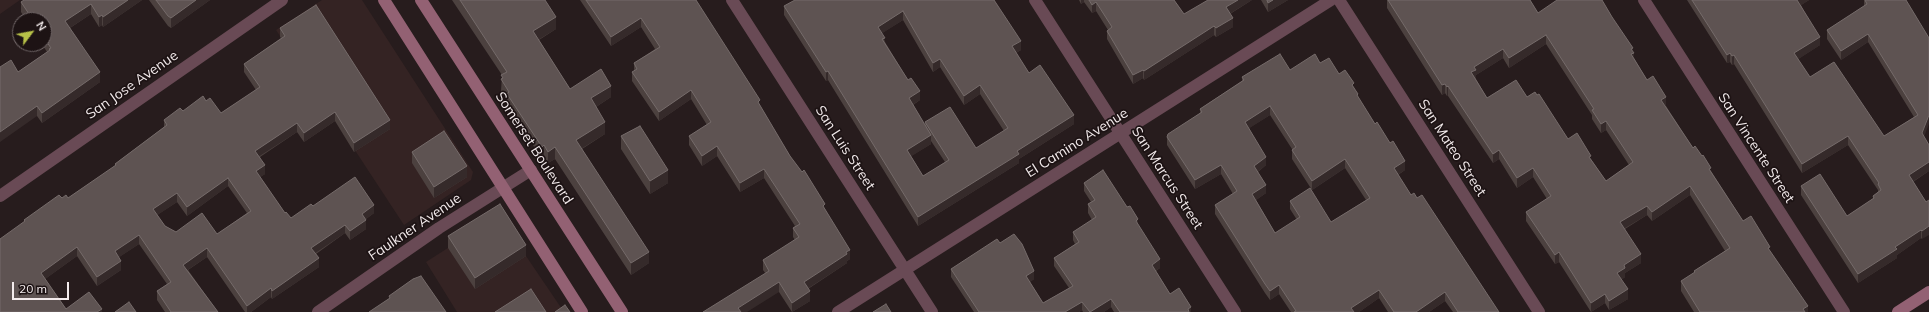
<!DOCTYPE html>
<html>
<head>
<meta charset="utf-8">
<style>
  body { margin:0 }
  #map { position:relative; width:1929px; height:312px; overflow:hidden; background:#271c1d; font-family:Mulish,sans-serif }
  canvas { display:block }
  .north { position:absolute; left:12px; top:12px; width:40px; height:40px; box-sizing:border-box; background:#1d1314; border:1px solid #73696a; border-radius:50%; rotate:58deg; font-size:11px; font-weight:700; line-height:16px; text-align:center; color:#f3ebec }
  .north::after { content:''; display:block; margin:auto; width:14px; height:18px; background:#b7c148; clip-path:polygon(50% 0,100% 100%,50% 72%,0 100%) }
  .scale { position:absolute; left:12px; top:282px; width:57px; height:18px; box-sizing:border-box; border:2px solid #f3ebec; border-top:0; padding-left:5px; font-size:12px; line-height:14px; white-space:nowrap; color:#f3ebec; -webkit-text-stroke:3px #1d1314; paint-order:stroke }
</style>
</head>
<body>
<div id="map">
<canvas width="1929" height="312"></canvas>
<div class="north">N</div>
<div class="scale">20 m</div>
</div>
<script>
const ctx = document.querySelector('canvas').getContext('2d');
ctx.lineJoin = 'round';
function fillPath(path, color) {
  ctx.fillStyle = color;
  ctx.fill(path, 'evenodd');
}
function toPath(rows) {
  const path = new Path2D();
  for (const r of rows) {
    path.moveTo(r[0], r[1]);
    for (let i = 2; i < r.length; i += 2) path.lineTo(r[i], r[i + 1]);
  }
  return path;
}
function stroke(path, color, width, dash) {
  ctx.strokeStyle = color;
  ctx.lineWidth = width;
  ctx.lineCap = dash ? 'butt' : 'round';
  ctx.setLineDash(dash || []);
  ctx.stroke(path);
}
function write(font, color, halo, rows, align = 'center') {
  ctx.font = font + ' Mulish,sans-serif';
  ctx.lineWidth = 3.5;
  ctx.setLineDash([]);
  ctx.textBaseline = 'middle';
  ctx.strokeStyle = halo;
  ctx.fillStyle = color;
  for (const [text, x, y, turn = 0] of rows) {
    ctx.save();
    ctx.translate(x, y);
    ctx.rotate((+turn || 0) * Math.PI / 180);
    ctx.textAlign = isNaN(turn) ? turn : align;
    if (halo) ctx.strokeText(text, 0, 0);
    ctx.fillText(text, 0, 0);
    ctx.restore();
  }
}
fillPath(toPath([
  [0,0,20,0,0,14],
  [322,0,362,0,473,172,471,180,404,225,276,30],
  [493,219,526,256,564,312,457,312,426,262]
]), '#342323');
stroke(toPath([
  [732,0,932,312],
  [1035,0,1235,312],
  [1339,0,1539,312],
  [1644,0,1844,312],
  [0,196,282,0],
  [318,312,439,228,531,170],
  [838,312,1331,0]
]), '#694a55', 12);
stroke(toPath([
  [384,0,582,312],
  [421,0,622,312],
  [1898,312,1929,292]
]), '#936173', 12);
fillPath(toPath([
  [142,0,103,27,102,25,99,27,91,14,70,28,100,82,42,123,37,116,18,72,47,52,42,44,44,44,44,20,26,20,21,12,21,2],
  [149,0,210,0,171,28,168,26],
  [452,0,545,0,556,29,539,40,570,89,611,97,596,107,605,134,582,149,649,263,631,275,555,159,548,163,544,157,542,159,507,105,507,99,501,91,502,75],
  [580,0,696,0,790,156,825,209,850,259,847,261,847,263,808,289,810,301,792,312,779,292,763,270,763,260,795,240,793,237,793,228,795,226,764,178,740,192,717,156,702,166,689,145,689,136,707,125,691,99,659,121,632,81,632,72,634,71,634,63,655,49,641,27,611,46],
  [994,0,1021,50,1016,53,1029,73,1074,124,1019,159,1019,163,918,226,828,80,826,81,784,15,784,6],
  [903,20,933,72,940,67,964,105,980,94,1004,131,976,148,925,122,925,125,913,105,920,100,885,42,882,33],
  [931,141,945,162,923,176,911,156,931,144],
  [1079,0,1174,0,1184,14,1252,0,1230,14,1233,27,1216,37,1214,35,1144,80,1143,78,1133,84,1107,39,1107,31,1108,30,1096,11,1092,13,1084,2,1081,4],
  [1261,0,1288,0,1268,12],
  [1387,0,1530,0,1538,13,1633,51,1634,58,1647,80,1666,106,1693,148,1711,171,1743,221,1770,251,1808,312,1694,312,1681,291,1681,281,1694,273,1694,271,1725,251,1690,195,1652,221,1647,215,1625,229,1641,263,1625,273,1625,277,1621,280,1628,299,1609,310,1605,303,1591,312,1559,262,1555,264,1526,221,1526,212,1547,199,1533,177,1517,188,1499,159,1493,163,1448,96,1447,96,1445,93,1442,95,1387,8],
  [1546,44,1592,115,1592,119,1601,133,1606,130,1629,165,1606,181,1591,159,1568,139,1527,97,1487,98,1476,79,1476,75,1503,58,1509,68],
  [1687,0,1809,0,1801,5,1820,45,1798,59,1810,77,1884,136,1914,117,1868,42,1841,60,1827,39,1827,30,1864,6,1864,0,1906,0,1924,137,1929,145,1929,171,1913,182,1926,202,1922,239,1921,238,1897,255,1897,258,1858,283,1801,195,1801,186,1847,216,1873,199,1873,196,1878,193,1878,190,1848,145,1802,173,1734,64,1732,65,1730,62,1727,63],
  [280,28,390,129,354,152,335,121,304,142,297,132,260,157,265,174,260,177,285,213,291,218,313,206,374,213,366,219,366,229,350,240,345,233,316,254,319,267,272,299,271,297,251,312,245,312,207,257,188,270,218,312,165,312,157,300,157,291,167,284,139,244,119,257,121,270,97,286,77,256,45,279,66,309,102,312,0,312,24,222,24,220,62,198,68,198,115,166,115,164,164,127,164,120,206,101,221,113,256,90,244,72,244,64,281,38,280,37],
  [228,186,247,213,217,234,176,232,165,226,157,215,177,202,187,216],
  [1320,63,1339,74,1354,87,1358,98,1375,124,1405,170,1398,175,1411,195,1499,312,1453,312,1445,301,1429,312,1388,312,1379,298,1359,312,1291,312,1279,294,1270,300,1265,293,1215,214,1215,205,1233,194,1221,174,1195,189,1167,145,1167,137,1200,113,1200,109,1242,81,1242,77,1290,70],
  [1270,115,1292,149,1292,159,1312,190,1345,168,1366,200,1331,222,1290,201,1290,209,1297,220,1275,233,1256,200,1266,193,1258,172,1266,165,1249,128],
  [621,136,668,183,650,194,621,149],
  [412,152,467,177,434,198,412,163],
  [1084,183,1138,225,1160,268,1156,271,1170,294,1191,312,1114,312,1111,307,1104,312,1083,312,1082,310,1079,312,974,312,951,277,951,269,1000,243,1034,279,1030,282,1043,303,1069,288,1054,266,1054,258,1075,244,1073,240,1073,232,1092,220,1088,213,1088,204,1091,202,1084,191],
  [448,236,526,256,475,289,448,248]
]), '#4c413f');
fillPath(toPath([
  [128,0,142,0,103,27,103,17],
  [196,0,210,0,171,28,171,18],
  [1081,0,1084,0,1084,2,1081,4],
  [1238,0,1252,0,1226,16,1226,7],
  [1273,0,1288,0,1268,12,1268,3],
  [1797,0,1809,0,1797,8],
  [1096,2,1096,11,1092,13,1092,5],
  [91,4,91,14,65,31,65,21],
  [903,11,903,20,878,36,878,27],
  [102,15,102,25,99,27,99,17],
  [556,17,556,29,533,43,533,31],
  [641,18,641,27,611,46,611,37],
  [1233,18,1233,27,1216,37,1216,28],
  [1214,26,1214,35,1144,80,1144,71],
  [1868,34,1868,42,1841,60,1841,51],
  [1546,35,1546,44,1509,68,1509,58],
  [1820,37,1820,45,1794,62,1794,53],
  [1021,41,1021,50,1012,55,1012,46],
  [1633,48,1633,53,1634,53,1634,62,1631,64,1631,49],
  [1503,49,1503,58,1476,75,1476,79,1471,72,1474,67],
  [1730,53,1730,62,1727,63,1727,55],
  [1734,55,1734,64,1732,65,1732,56],
  [940,59,940,67,933,72,933,63],
  [1143,70,1143,78,1133,84,1133,75],
  [828,71,828,80,826,81,826,72],
  [100,72,100,82,42,123,42,113],
  [1445,84,1445,93,1442,95,1442,85],
  [980,85,980,94,964,105,964,96],
  [611,86,611,97,591,110,591,98],
  [1448,86,1448,96,1447,96,1447,87],
  [691,90,691,99,659,121,659,112],
  [920,91,920,100,909,107,909,98],
  [1666,97,1666,106,1661,109,1661,100],
  [37,106,37,116,0,142,0,132],
  [1270,106,1270,115,1245,131,1245,122],
  [335,112,335,121,304,142,304,133],
  [1074,115,1074,124,1019,159,1019,163,918,226,918,217,1017,151],
  [1929,115,1929,124,1922,142,1922,133],
  [390,120,390,129,354,152,354,143],
  [1606,121,1606,130,1601,133,1601,124],
  [605,122,605,134,576,152,576,140],
  [297,123,297,132,255,159,255,151],
  [931,135,931,144,907,159,907,150],
  [1848,136,1848,145,1802,173,1802,164],
  [544,145,544,157,542,159,542,147],
  [717,146,717,156,702,166,702,156],
  [555,147,555,159,548,163,548,152],
  [1499,150,1499,159,1493,163,1493,154],
  [1266,157,1266,165,1254,175,1254,166],
  [1345,159,1345,168,1312,190,1312,181],
  [1405,161,1405,170,1394,177,1394,168],
  [1929,162,1929,171,1909,184,1909,175],
  [265,165,265,174,256,180,256,171],
  [1221,165,1221,174,1195,189,1195,180],
  [467,166,467,177,434,198,434,187],
  [1533,168,1533,177,1517,188,1517,178],
  [764,169,764,178,740,192,740,183],
  [668,170,668,183,650,194,650,181],
  [228,178,228,186,187,216,187,207],
  [1266,185,1266,193,1252,203,1252,194],
  [1690,186,1690,195,1652,221,1652,212],
  [177,193,177,202,153,218,153,209],
  [374,205,374,213,362,222,362,214],
  [1647,206,1647,215,1620,231,1620,222],
  [1138,219,1138,228,1136,221],
  [366,220,366,229,350,240,350,231],
  [345,225,345,233,311,256,311,248],
  [1929,226,1929,235,1922,239,1922,231],
  [1921,230,1921,238,1897,255,1897,258,1858,283,1858,274,1895,247],
  [139,235,139,244,115,260,115,251],
  [526,245,526,256,475,289,475,278],
  [77,247,77,256,41,282,41,273],
  [207,248,207,257,183,273,183,265],
  [850,250,850,259,847,261,847,263,804,291,804,282],
  [649,252,649,263,631,275,631,263],
  [1559,252,1559,262,1555,264,1555,255],
  [1641,254,1641,263,1625,273,1625,277,1617,283,1617,273,1624,265],
  [319,258,319,267,272,299,272,291],
  [1160,259,1160,268,1152,273,1152,265],
  [121,261,121,270,97,286,97,277],
  [1034,271,1034,279,1026,285,1026,276],
  [779,282,779,292,747,312,738,312,738,308],
  [1279,285,1279,294,1270,300,1270,291],
  [271,288,271,297,251,312,247,312,247,306],
  [1628,289,1628,299,1609,310,1609,301],
  [1379,290,1379,298,1359,312,1351,312,1351,308],
  [810,291,810,301,792,312,792,303],
  [1445,292,1445,301,1429,312,1416,312],
  [1605,294,1605,303,1591,312,1591,303],
  [1111,299,1111,307,1104,312,1090,312],
  [1082,302,1082,310,1079,312,1065,312],
  [1808,306,1808,312,1803,312,1803,309],
  [1191,307,1191,312,1188,312,1188,309],
  [102,309,102,312,97,312]
]), '#352a2a');
const building = toPath([
  [24,0,128,0,103,17,102,15,99,17,91,4,65,21,100,72,42,113,37,106,0,132,0,67,11,60,18,72,50,50,49,49,51,48,44,38,44,20,33,20,21,2,24,0],
  [156,0,196,0,171,18,168,16,156,0],
  [460,0,545,0,556,17,533,31,570,89,601,69,611,86,591,98,605,122,576,140,649,252,631,263,555,147,548,152,544,145,542,147,507,94,509,92,501,79,503,78,501,75,507,72,460,0],
  [586,0,696,0,760,100,758,102,790,156,802,172,804,170,825,204,823,206,850,250,846,252,847,254,804,282,810,291,792,303,779,282,738,308,741,312,703,312,769,271,763,260,799,237,793,228,800,224,764,169,740,183,717,146,702,156,689,136,711,122,691,90,659,112,632,72,637,69,634,63,660,47,641,18,611,37,586,0],
  [795,0,994,0,1021,41,1012,46,1029,73,1040,65,1074,115,1017,151,1019,154,918,217,828,71,826,72,784,6,795,0],
  [903,11,933,63,940,59,964,96,980,85,1008,128,976,148,950,107,925,122,949,160,923,176,907,150,931,135,909,98,920,91,911,78,908,80,882,39,885,38,878,27,903,11],
  [1089,0,1174,0,1184,14,1208,0,1238,0,1226,7,1233,18,1216,28,1214,26,1144,71,1143,70,1133,75,1107,31,1112,27,1096,2,1092,5,1089,0],
  [1267,0,1273,0,1268,3,1267,0],
  [1388,0,1530,0,1538,13,1557,0,1602,0,1612,17,1633,48,1631,49,1634,53,1631,54,1647,80,1653,76,1666,97,1661,100,1693,148,1695,146,1702,156,1703,155,1711,168,1709,169,1743,221,1751,216,1770,247,1768,248,1808,306,1803,309,1805,312,1700,312,1681,281,1695,272,1694,271,1730,248,1690,186,1652,212,1647,206,1620,222,1641,254,1624,265,1625,268,1617,273,1628,289,1609,301,1605,294,1591,303,1559,252,1555,255,1526,212,1551,196,1533,168,1517,178,1499,150,1493,154,1448,86,1447,87,1445,84,1442,85,1388,0],
  [1546,35,1594,109,1592,110,1601,124,1606,121,1633,162,1606,181,1589,157,1591,156,1577,133,1568,139,1539,94,1537,95,1535,92,1527,97,1516,80,1487,98,1471,72,1476,70,1474,67,1503,49,1509,58,1546,35],
  [1692,0,1797,0,1820,37,1794,53,1810,77,1834,62,1884,136,1918,115,1868,34,1841,51,1827,30,1867,4,1865,0,1906,0,1929,38,1929,115,1922,133,1929,145,1929,162,1909,175,1926,202,1929,200,1929,226,1922,231,1921,230,1895,247,1897,249,1858,274,1801,186,1820,174,1847,216,1874,198,1873,196,1881,190,1878,184,1879,183,1848,136,1802,164,1734,55,1732,56,1730,53,1727,55,1692,0],
  [316,5,390,120,354,143,335,112,304,133,297,123,255,151,265,165,256,171,285,213,286,212,291,218,311,204,313,206,355,177,374,205,362,214,366,220,350,231,345,225,311,248,319,258,272,291,271,288,247,306,207,248,183,265,218,312,171,312,157,291,171,282,139,235,115,251,121,261,97,277,77,247,41,273,66,309,89,292,102,309,97,312,0,312,0,239,25,221,24,220,59,195,62,198,66,195,68,198,116,165,115,164,167,125,164,120,180,108,183,111,203,96,206,101,210,98,221,113,260,87,244,64,285,36,280,28,316,5],
  [228,178,251,211,217,234,202,213,176,232,165,226,153,209,177,193,187,207,228,178],
  [1280,54,1290,70,1315,54,1320,63,1329,58,1339,74,1345,70,1354,83,1352,85,1358,94,1357,95,1375,124,1377,122,1390,143,1393,141,1405,161,1394,168,1411,195,1414,193,1417,198,1422,195,1499,312,1458,312,1445,292,1416,312,1394,312,1379,290,1351,308,1354,312,1294,312,1296,311,1279,285,1270,291,1265,284,1215,205,1237,191,1221,165,1195,180,1167,137,1168,134,1202,112,1200,109,1244,80,1242,77,1280,54],
  [1270,106,1296,147,1292,150,1312,181,1345,159,1370,198,1331,222,1310,188,1290,201,1300,217,1275,233,1252,194,1266,185,1254,166,1266,157,1245,122,1270,106],
  [640,126,668,170,650,181,621,136,640,126],
  [444,131,467,166,434,187,412,152,444,131],
  [1103,170,1127,207,1130,206,1138,219,1136,221,1160,259,1152,265,1170,294,1179,288,1191,307,1188,309,1189,312,1120,312,1111,299,1090,312,1082,302,1065,312,979,312,951,269,997,239,1000,243,1014,234,1022,244,1034,271,1026,276,1043,303,1073,286,1054,258,1079,242,1073,232,1096,217,1088,204,1095,200,1084,183,1103,170],
  [500,204,526,245,475,278,448,236,500,204],
  [421,276,446,312,369,312,390,298,389,296,413,279,421,276],
  [531,289,546,312,495,312,531,289],
  [129,302,136,312,115,312,129,302],
  [886,304,891,312,873,312,886,304],
  [565,305,570,312,555,312,565,305]
]);
fillPath(building, '#5e5352');
stroke(building, '#756b6a', 1);
write('14px', '#f3ebec', '#1d1314', [
  ["San Jose Avenue",132,85,-35],
  ["El Camino Avenue",1077,143,-32],
  ["Somerset Boulevard",534,148,57],
  ["San Luis Street",845,148,57],
  ["San Mateo Street",1452,148,57],
  ["San Vincente Street",1756,148,57],
  ["San Marcus Street",1167,178,57],
  ["Faulkner Avenue",415,227,-34]
]);
</script>
</body>
</html>
